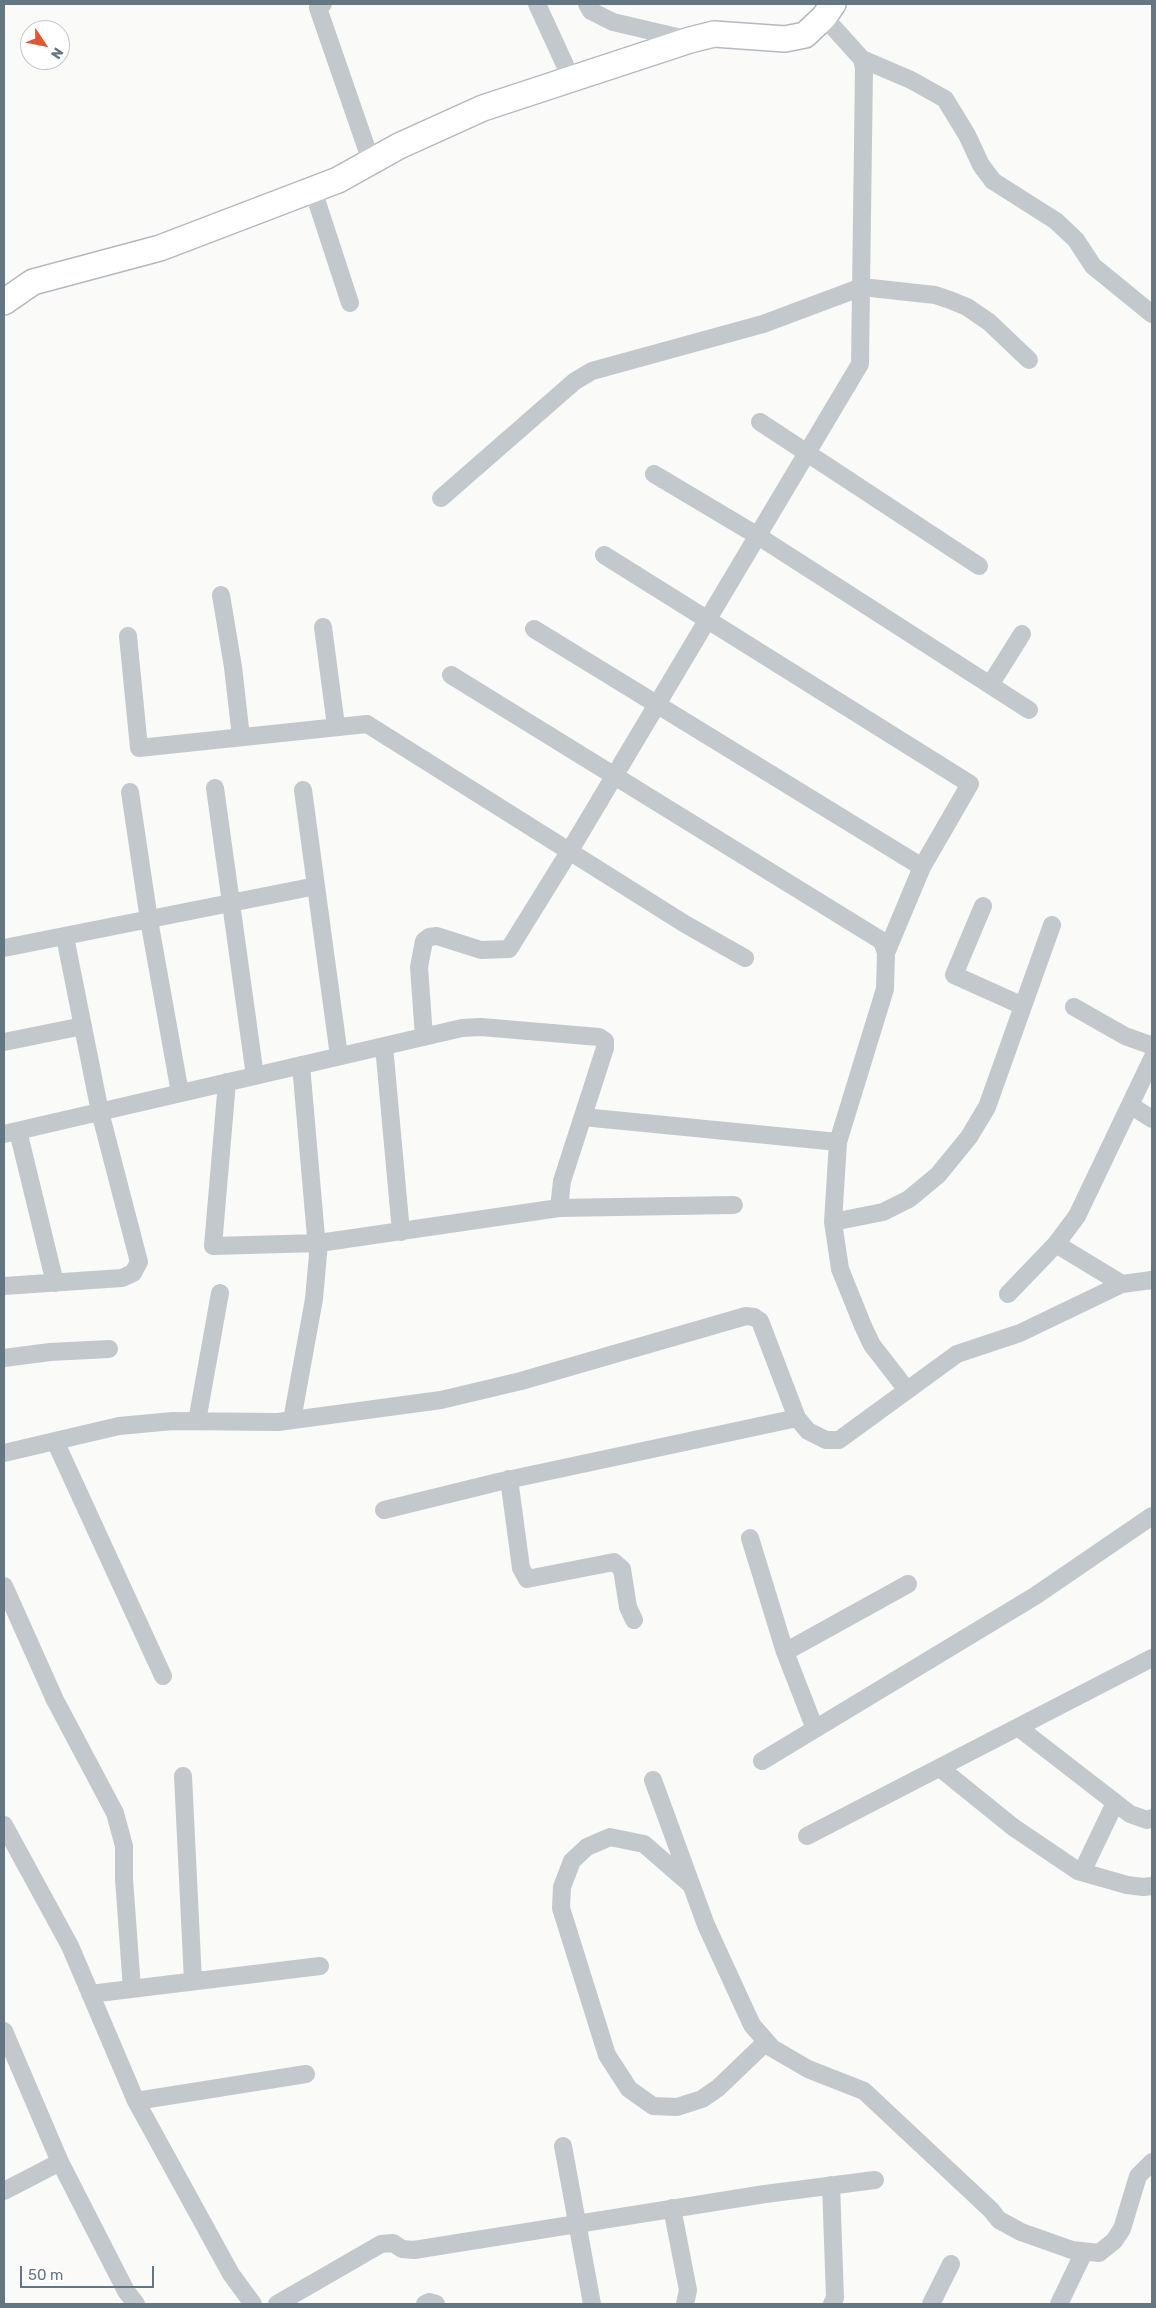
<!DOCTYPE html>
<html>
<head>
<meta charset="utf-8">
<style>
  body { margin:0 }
  #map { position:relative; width:1156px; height:2308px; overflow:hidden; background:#fafaf8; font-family:Rubik,sans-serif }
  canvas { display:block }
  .frame { position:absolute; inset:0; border:5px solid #657683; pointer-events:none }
  .north { position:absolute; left:20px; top:20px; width:50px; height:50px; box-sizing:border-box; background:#fff; border:1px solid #c1c8cd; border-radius:50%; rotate:124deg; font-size:14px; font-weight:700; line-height:20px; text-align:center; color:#657683 }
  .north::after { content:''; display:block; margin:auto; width:18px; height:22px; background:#e4572e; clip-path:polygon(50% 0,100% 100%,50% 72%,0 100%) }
  .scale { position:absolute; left:20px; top:2266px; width:134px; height:22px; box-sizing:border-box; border:2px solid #657683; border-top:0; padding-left:6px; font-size:15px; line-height:18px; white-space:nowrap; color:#657683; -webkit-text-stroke:4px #fff; paint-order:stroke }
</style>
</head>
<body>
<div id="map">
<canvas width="1156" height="2308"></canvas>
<div class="frame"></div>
<div class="north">N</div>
<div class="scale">50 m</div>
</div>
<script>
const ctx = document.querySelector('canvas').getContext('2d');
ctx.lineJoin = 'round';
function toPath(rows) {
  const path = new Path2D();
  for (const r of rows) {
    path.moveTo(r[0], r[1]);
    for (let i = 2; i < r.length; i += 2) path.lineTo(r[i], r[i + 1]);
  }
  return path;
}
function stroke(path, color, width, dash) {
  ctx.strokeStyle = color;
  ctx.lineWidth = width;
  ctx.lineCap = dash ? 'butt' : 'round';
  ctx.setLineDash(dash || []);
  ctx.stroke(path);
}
const secondary = toPath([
  [4,302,33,282,160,248,338,180,399,146,483,108,690,40,714,34,785,39,805,35,824,17,833,4]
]);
stroke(secondary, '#b3babf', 28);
stroke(toPath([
  [323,4,318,8,371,161],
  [537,4,571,78],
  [587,4,591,11,613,22,690,40],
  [862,59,911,80,945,99,967,135,981,165,993,181,1056,221,1076,240,1093,266,1152,314],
  [313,190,350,303],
  [760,422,979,566],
  [654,474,758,536,1029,710],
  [441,498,575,381,592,371,763,324,862,287,935,295,950,300,967,307,989,322,1029,360],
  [604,555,970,784,922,867,886,953],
  [221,595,233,667,241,737],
  [323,627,336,726],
  [534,629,922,867],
  [128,636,139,748,367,724,685,924,745,958],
  [451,675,882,941,886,953,885,989,838,1142,833,1222,840,1269,863,1326,872,1345,907,1390],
  [990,685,1022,634],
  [215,788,255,1076],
  [303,790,339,1056],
  [130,792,149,920,180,1093],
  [983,906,954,975,1023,1006],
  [4,948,316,886],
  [1074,1007,1125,1036,1150,1045,1152,1048],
  [424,1037,419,967,424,941,429,937,437,936,481,950,509,949,569,852,860,364,864,68,862,59,824,17],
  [4,1042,83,1026],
  [384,1046,401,1232],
  [301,1065,316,1237,319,1243,559,1208,734,1205],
  [227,1082,213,1246,319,1243,314,1299,292,1420],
  [1130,1105,1152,1119],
  [583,1117,838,1142],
  [18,1131,55,1283],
  [4,1134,462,1028,481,1027,599,1037,605,1041,605,1048,562,1181,559,1208],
  [833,1222,883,1212,909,1199,938,1175,969,1137,987,1107,1052,925],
  [1056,1244,1122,1284],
  [4,1286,122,1278,133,1273,139,1262,100,1112,65,937],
  [1008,1294,1056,1244,1077,1216,1152,1059],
  [4,1358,50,1352,109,1349],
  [197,1421,220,1293],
  [55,1441,163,1676],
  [4,1453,119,1426,173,1421,278,1422,441,1400,521,1381,746,1316,754,1317,760,1321,797,1418,808,1431,826,1440,839,1440,957,1354,1020,1333,1122,1284,1152,1280],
  [509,1479,521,1568,527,1579,614,1562,622,1569,628,1607,634,1620],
  [384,1510,498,1482,797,1418],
  [750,1538,785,1652,815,1729],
  [4,1586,55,1700,115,1813,124,1846,124,1879,132,1989],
  [785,1652,908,1584],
  [1019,1728,1130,1814,1147,1820,1152,1818],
  [762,1761,1035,1596,1152,1516],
  [940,1768,1013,1827,1078,1871,1127,1885,1143,1887,1152,1886],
  [183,1776,193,1981],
  [653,1780,706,1925,752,2025,772,2048,808,2069,864,2091,991,2210,999,2220,1021,2232,1072,2250,1099,2253,1114,2241,1122,2229,1138,2176,1152,2162],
  [4,1825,70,1946,136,2101,231,2274,253,2304],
  [807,1836,1152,1658],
  [1082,1872,1115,1803],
  [690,1884,644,1844,610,1837,587,1847,572,1861,562,1887,561,1908,607,2055,629,2089,653,2106,677,2107,702,2099,718,2088,766,2042],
  [90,1994,320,1966],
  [4,2031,60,2162,126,2291,136,2304],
  [136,2101,306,2074],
  [563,2146,592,2304],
  [831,2185,835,2298,832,2304],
  [4,2191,60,2162],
  [672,2208,688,2290,685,2304],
  [277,2304,381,2244,393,2243,402,2249,414,2250,765,2194,875,2180],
  [425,2304,429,2302,436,2304],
  [931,2304,951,2264],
  [1059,2304,1084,2252]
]), '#c3c8cc', 18);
stroke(secondary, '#fff', 25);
</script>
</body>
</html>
